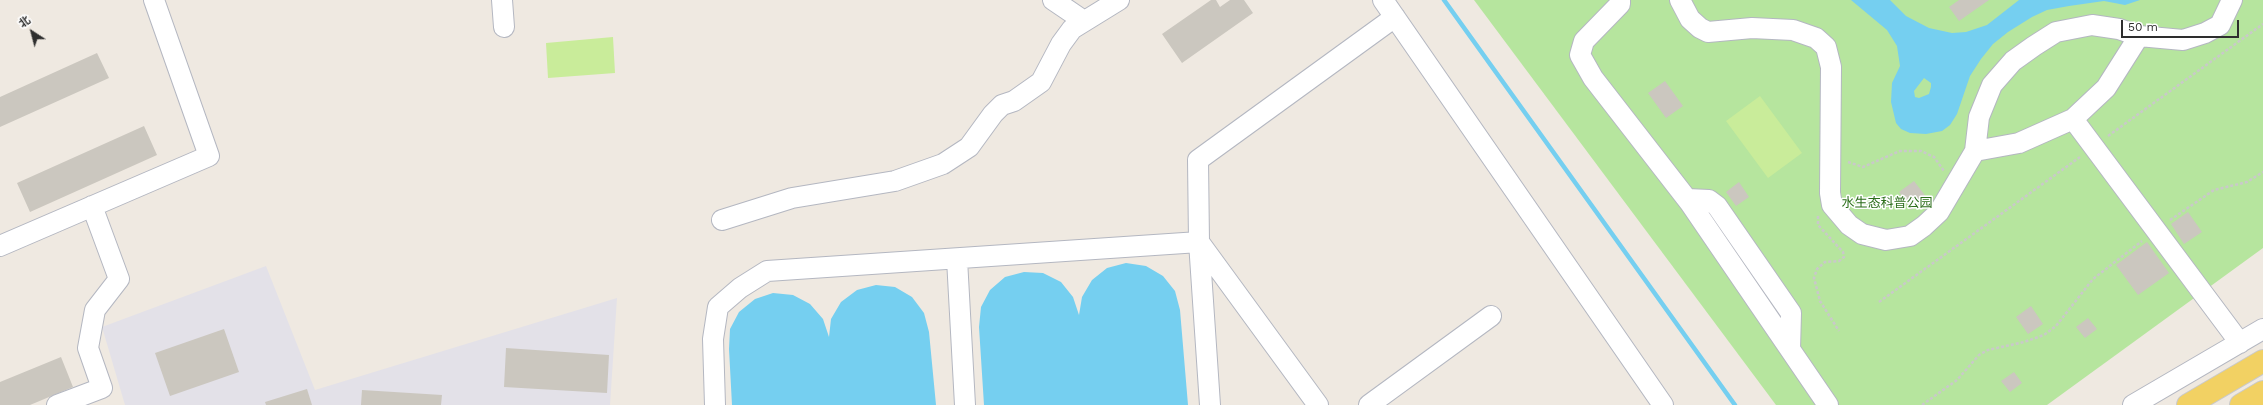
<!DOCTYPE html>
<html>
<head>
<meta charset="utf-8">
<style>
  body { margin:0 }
  #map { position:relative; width:2263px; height:405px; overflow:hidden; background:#efe9e1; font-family:"Work Sans","Noto Sans SC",sans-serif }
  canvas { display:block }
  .north { position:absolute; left:12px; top:12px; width:40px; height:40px; -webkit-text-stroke:3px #fff; paint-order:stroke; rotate:324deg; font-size:11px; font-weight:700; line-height:16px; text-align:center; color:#2e2e2e }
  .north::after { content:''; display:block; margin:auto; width:14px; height:18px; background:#2e2e2e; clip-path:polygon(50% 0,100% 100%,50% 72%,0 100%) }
  .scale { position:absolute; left:2121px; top:20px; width:118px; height:18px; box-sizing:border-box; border:2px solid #2e2e2e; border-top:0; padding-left:5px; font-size:12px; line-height:14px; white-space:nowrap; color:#2e2e2e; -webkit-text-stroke:3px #fff; paint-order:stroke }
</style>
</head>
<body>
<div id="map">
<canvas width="2263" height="405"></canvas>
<div class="north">北</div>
<div class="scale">50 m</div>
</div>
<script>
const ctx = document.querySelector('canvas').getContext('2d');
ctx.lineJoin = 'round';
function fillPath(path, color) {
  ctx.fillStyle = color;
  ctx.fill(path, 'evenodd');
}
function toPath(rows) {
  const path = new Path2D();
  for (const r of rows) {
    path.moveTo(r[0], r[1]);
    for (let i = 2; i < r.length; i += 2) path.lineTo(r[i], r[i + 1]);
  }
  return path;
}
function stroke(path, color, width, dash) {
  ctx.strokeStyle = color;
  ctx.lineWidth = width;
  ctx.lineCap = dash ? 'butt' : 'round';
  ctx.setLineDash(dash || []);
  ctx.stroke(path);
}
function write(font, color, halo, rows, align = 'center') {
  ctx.font = font + ' "Work Sans","Noto Sans SC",sans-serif';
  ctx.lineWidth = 3;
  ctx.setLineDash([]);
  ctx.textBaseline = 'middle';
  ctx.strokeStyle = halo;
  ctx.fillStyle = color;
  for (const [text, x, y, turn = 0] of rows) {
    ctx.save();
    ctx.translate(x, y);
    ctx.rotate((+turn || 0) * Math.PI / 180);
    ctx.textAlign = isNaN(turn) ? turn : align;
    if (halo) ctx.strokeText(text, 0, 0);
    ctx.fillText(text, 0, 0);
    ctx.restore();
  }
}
fillPath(toPath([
  [266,266,315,390,617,298,610,405,125,405,102,327]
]), '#e3e1e8');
fillPath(toPath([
  [1474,0,2263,0,2263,248,2047,405,1776,405]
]), '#b6e59e');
fillPath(toPath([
  [613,37,615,73,548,78,546,43],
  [1760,96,1802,153,1768,178,1726,121]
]), '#c9ec9a');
fillPath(toPath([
  [1851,0,1890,0,1906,16,1929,28,1952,33,1966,32,1987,25,2019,0,2140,0,2125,5,2104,1,2069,6,2047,10,2032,17,2008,32,1993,44,1981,59,1970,76,1957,114,1950,125,1942,131,1926,134,1910,133,1901,129,1896,123,1891,102,1892,83,1900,66,1897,46,1887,30],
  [1924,78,1931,83,1931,87,1929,94,1919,98,1915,97,1914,91],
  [1126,263,1146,266,1163,276,1175,291,1180,310,1188,405,984,405,979,327,981,307,990,290,1005,277,1024,272,1043,273,1061,282,1073,297,1079,315,1082,297,1092,280,1107,268],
  [876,285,895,287,912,297,924,313,929,332,936,405,732,405,729,349,730,329,739,312,755,299,773,293,793,295,810,304,823,319,829,337,831,319,841,302,857,290]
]), '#75cff0');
stroke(toPath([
  [1444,0,1735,405]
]), '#75cff0', 4.5);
fillPath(toPath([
  [1211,0,1216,0,1220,7,1230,0,1244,0,1253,13,1182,63,1162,34],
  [1959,0,1989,0,1959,21,1949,7],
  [97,53,109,78,0,127,0,97],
  [1665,81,1683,106,1666,118,1648,93],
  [144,126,157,155,30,212,17,183],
  [1914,181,1927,198,1911,210,1899,192],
  [1739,182,1749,197,1736,206,1726,192],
  [2188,212,2202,232,2184,244,2171,224],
  [2147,242,2169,273,2138,295,2116,265],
  [2031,306,2043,324,2028,334,2016,317],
  [2088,318,2097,329,2085,338,2076,327],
  [224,329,239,372,170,396,155,353],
  [506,348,609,355,607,393,504,387],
  [61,357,73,387,30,405,0,405,0,382],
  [2014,372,2022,383,2010,392,2001,381],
  [307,389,312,405,266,405,265,402],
  [362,390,442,395,441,405,361,405]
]), '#cbc7bf');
const minor = toPath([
  [502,0,504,27],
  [1053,0,1084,21],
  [1383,0,1663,405],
  [1620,0,1620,4,1584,41,1580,55,1593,78,1690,203,1828,405],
  [1680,0,1690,19,1700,28,1708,32,1752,28,1793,30,1816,38,1826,47,1831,67,1830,193,1832,205,1849,225,1862,234,1886,240,1910,236,1924,226,1939,212,1975,151,1979,117,1992,85,2013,61,2034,46,2056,32,2092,25,2119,29,2139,36,2183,40,2205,33,2220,25,2232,0],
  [2073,119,2240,343],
  [1975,151,2019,143,2073,119,2106,88,2139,36],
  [1687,199,1709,200,1717,206,1791,313,1790,349],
  [722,220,792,198,895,181,943,164,969,147,993,114,1002,105,1014,101,1041,82,1061,44,1072,29,1119,0],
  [1199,242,1318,405],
  [0,246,209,156,154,0],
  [957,259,965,405],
  [57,405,102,388,88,348,95,310,119,279,92,206],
  [715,405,713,339,718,307,740,288,767,271,1199,242],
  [1210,405,1199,242,1198,160,1395,17],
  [1369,405,1491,316],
  [2133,405,2263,329]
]);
const major = toPath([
  [2188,405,2263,361],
  [2241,405,2263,392]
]);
stroke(minor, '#b4b7c1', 22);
stroke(major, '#c9c9c9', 24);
stroke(toPath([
  [2108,136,2263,24],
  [1848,162,1863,167,1900,151,1921,151,1934,157,1944,171],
  [1818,216,1818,225,1843,252,1844,257,1839,261,1825,262,1817,269,1814,278,1820,301,1839,331],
  [2170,220,2214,190,2247,182,2263,172],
  [1879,302,2080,157],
  [1922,405,1957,380,1979,355,1988,350,2024,342,2044,335,2056,326,2093,279,2142,241]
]), '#c9c9c9', 2.5, [3, 2]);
stroke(minor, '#fff', 20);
stroke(major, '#f2d163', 22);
write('13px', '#2c6e1b', '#fff', [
  ["水生态科普公园",1887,203]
]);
</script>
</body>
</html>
